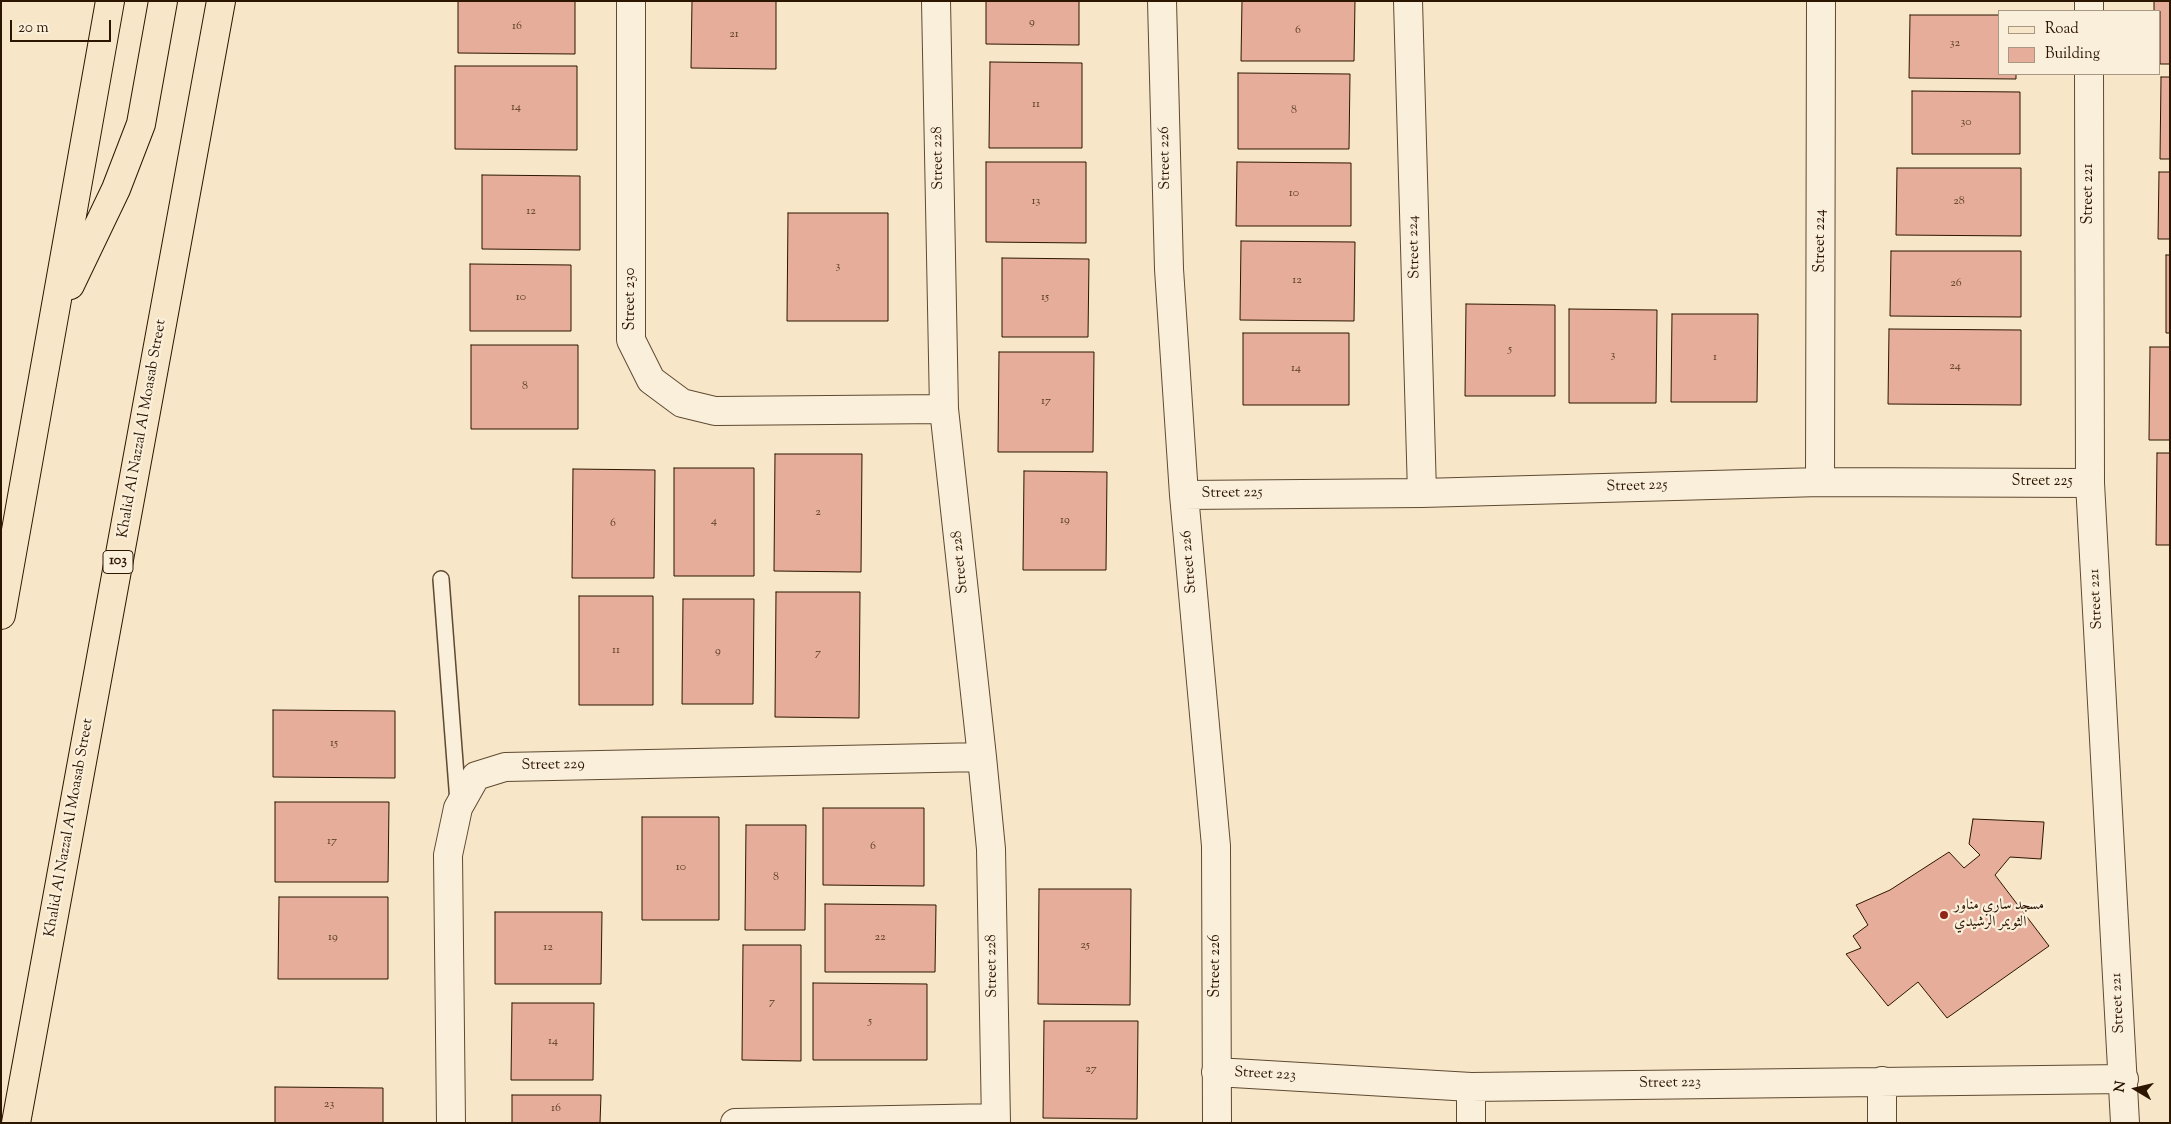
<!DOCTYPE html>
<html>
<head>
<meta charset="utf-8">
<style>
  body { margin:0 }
  #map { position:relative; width:2171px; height:1124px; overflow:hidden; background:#f7e6c7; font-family:"Sorts Mill Goudy",serif }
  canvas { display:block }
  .frame { position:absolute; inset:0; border:2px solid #2c1600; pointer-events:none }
  .legend { position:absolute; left:1998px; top:10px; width:162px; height:65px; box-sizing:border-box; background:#faefdb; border:1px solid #a89883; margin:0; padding:6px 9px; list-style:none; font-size:15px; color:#2c1600 }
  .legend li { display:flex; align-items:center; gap:10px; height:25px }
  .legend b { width:25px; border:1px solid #a89883 }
  .north { position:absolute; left:2111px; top:1064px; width:50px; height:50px; -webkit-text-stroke:4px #faefdb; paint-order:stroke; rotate:279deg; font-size:14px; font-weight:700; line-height:20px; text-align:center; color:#2c1600 }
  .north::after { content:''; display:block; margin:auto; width:18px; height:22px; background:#2c1600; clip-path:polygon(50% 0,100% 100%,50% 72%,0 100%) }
  .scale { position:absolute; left:10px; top:20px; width:101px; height:22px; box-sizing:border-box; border:2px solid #2c1600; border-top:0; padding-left:6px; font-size:15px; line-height:18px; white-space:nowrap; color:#2c1600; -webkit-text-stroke:4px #faefdb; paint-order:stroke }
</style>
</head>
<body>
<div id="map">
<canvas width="2171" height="1124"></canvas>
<div class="frame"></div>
<ul class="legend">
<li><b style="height:6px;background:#f7e6c7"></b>Road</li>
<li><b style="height:14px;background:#e5ad9a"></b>Building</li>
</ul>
<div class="north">N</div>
<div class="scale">20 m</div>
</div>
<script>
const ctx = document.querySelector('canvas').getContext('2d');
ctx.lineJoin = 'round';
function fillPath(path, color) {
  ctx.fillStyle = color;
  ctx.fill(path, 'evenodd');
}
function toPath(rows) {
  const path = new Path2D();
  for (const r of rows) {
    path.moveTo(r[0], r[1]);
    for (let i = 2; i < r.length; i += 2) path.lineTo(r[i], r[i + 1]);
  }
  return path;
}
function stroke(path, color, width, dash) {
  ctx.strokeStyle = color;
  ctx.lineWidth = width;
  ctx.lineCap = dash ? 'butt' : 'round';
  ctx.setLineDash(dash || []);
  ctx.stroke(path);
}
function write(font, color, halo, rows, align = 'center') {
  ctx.font = font + ' "Sorts Mill Goudy",Amiri,serif';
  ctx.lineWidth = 4.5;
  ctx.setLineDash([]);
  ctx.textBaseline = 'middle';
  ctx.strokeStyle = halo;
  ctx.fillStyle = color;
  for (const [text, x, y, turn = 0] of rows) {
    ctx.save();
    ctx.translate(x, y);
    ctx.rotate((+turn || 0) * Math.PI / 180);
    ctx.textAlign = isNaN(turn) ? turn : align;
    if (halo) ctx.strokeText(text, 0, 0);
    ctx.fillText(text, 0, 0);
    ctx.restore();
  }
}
const building = toPath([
  [458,1,575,1,575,54,458,53,458,1],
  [692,1,776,1,776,69,691,68,692,1],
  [986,1,1079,1,1079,45,986,44,986,1],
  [1242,1,1355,1,1354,61,1241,61,1242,1],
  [2154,1,2170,1,2170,64,2160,64,2160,11,2154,11,2154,1],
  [1910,15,2000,15,2000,74,2016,74,2016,79,1909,78,1910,15],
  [990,62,1082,63,1082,148,989,148,990,62],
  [455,66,577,66,577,150,455,149,455,66],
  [1238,73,1350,74,1349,149,1238,149,1238,73],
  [2161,77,2170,77,2170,159,2160,159,2161,77],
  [1912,91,2020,92,2020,154,1912,154,1912,91],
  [986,162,1086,162,1086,243,986,242,986,162],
  [1237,162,1351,163,1351,226,1236,226,1237,162],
  [1897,168,2021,168,2021,236,1896,235,1897,168],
  [2159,172,2170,172,2170,239,2158,239,2159,172],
  [482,175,580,176,580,250,482,249,482,175],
  [788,213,888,213,888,321,787,321,788,213],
  [1241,241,1355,242,1354,321,1240,320,1241,241],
  [1891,251,2021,251,2021,317,1890,316,1891,251],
  [2166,255,2170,255,2170,333,2166,333,2166,255],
  [1002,258,1089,259,1088,337,1002,337,1002,258],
  [470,264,571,265,571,331,470,331,470,264],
  [1466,304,1555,305,1555,396,1465,396,1466,304],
  [1569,309,1657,310,1656,403,1569,403,1569,309],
  [1672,314,1758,314,1757,402,1671,402,1672,314],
  [1889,329,2021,330,2021,405,1888,404,1889,329],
  [1243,333,1349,333,1349,405,1243,405,1243,333],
  [471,345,578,345,578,429,471,429,471,345],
  [2150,347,2170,347,2170,440,2149,440,2150,347],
  [999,352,1094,352,1093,452,998,452,999,352],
  [2157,453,2170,453,2170,545,2156,545,2157,453],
  [775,454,862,454,861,572,774,571,775,454],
  [674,468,754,468,754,576,674,576,674,468],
  [573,469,655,470,654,578,572,578,573,469],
  [1024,471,1107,472,1106,570,1023,570,1024,471],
  [776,592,860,592,859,718,775,717,776,592],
  [579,596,653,596,653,705,579,705,579,596],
  [683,599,754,599,753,704,682,704,683,599],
  [273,710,395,711,395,778,273,777,273,710],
  [275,802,389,802,388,882,275,882,275,802],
  [823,808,924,808,924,886,823,885,823,808],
  [642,817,719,817,719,920,642,920,642,817],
  [1973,819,2044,822,2041,859,2010,857,1995,875,2049,946,1947,1018,1918,982,1888,1006,1846,954,1861,948,1853,936,1868,925,1856,905,1890,890,1949,852,1964,868,1980,855,1969,844,1973,819],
  [746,825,806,825,805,930,745,930,746,825],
  [1039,889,1131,889,1130,1005,1038,1004,1039,889],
  [279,897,388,897,388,979,278,979,279,897],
  [825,904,936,905,935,972,825,972,825,904],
  [495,912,602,912,601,984,495,984,495,912],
  [743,945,801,945,801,1061,742,1060,743,945],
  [813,983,927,984,927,1060,813,1060,813,983],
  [512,1003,594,1003,593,1080,511,1080,512,1003],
  [1044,1021,1138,1021,1137,1119,1043,1118,1044,1021],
  [275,1087,383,1088,383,1123,275,1123,275,1087],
  [512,1095,601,1095,600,1123,512,1123,512,1095]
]);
fillPath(building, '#e5ad9a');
stroke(building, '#2c1600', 1);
const service = toPath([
  [441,579,458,802]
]);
const minor = toPath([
  [631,1,631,340,651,380,682,403,715,411,944,409],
  [936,1,944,409,982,757,991,849,996,1123],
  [1162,1,1169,269,1184,495,1216,846,1217,1123],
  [1408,1,1422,493],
  [2089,1,2089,11],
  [2089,74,2090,483,2125,1123],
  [1820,482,1821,1],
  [1184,495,1422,493,1820,482,2090,483],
  [1216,1072,1471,1087,2124,1079],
  [451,1123,448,855,458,808,476,776,505,767,982,757],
  [735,1123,996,1118],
  [1471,1123,1471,1087],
  [1882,1123,1882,1081]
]);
const primary = toPath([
  [70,285,116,189,141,124,163,1],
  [1,615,110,1],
  [16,1123,221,1]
]);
stroke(service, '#5f4a32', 18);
stroke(minor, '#5f4a32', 30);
stroke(primary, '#2c1600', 30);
stroke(service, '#faefdb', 15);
stroke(minor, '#faefdb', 28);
stroke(primary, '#f7e6c7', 28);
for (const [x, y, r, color] of [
  [1944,915,5,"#8f2418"]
]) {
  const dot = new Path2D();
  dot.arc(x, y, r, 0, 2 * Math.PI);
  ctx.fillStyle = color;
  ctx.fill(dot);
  stroke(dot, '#faefdb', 2);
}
write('12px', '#5a3c26', null, [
  ["9",1032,23],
  ["16",517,27],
  ["6",1298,31],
  ["21",734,35],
  ["32",1955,44],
  ["11",1036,105],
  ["14",516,108],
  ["8",1294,111],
  ["30",1966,123],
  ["10",1294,194],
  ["13",1036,202],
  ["28",1959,202],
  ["12",531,212],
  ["3",838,267],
  ["12",1297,281],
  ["26",1956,284],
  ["10",521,298],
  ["15",1045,298],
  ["5",1510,350],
  ["3",1613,356],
  ["1",1715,358],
  ["24",1955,367],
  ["14",1296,369],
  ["8",525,387],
  ["17",1046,402],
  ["2",818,513],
  ["19",1065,521],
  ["4",714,522],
  ["6",613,524],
  ["11",616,651],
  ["9",718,652],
  ["7",818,654],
  ["15",334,744],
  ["17",332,842],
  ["6",873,847],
  ["10",681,868],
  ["8",776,878],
  ["19",333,938],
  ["22",880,938],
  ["25",1085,946],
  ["12",548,948],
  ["7",772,1003],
  ["5",870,1022],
  ["14",553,1042],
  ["27",1091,1070],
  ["23",329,1105],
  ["16",556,1109]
]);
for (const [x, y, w] of [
  [118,562,30]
]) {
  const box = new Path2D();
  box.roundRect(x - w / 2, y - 11.5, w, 23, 4);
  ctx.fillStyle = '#faefdb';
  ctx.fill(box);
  stroke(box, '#2c1600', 1);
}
write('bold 14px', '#2c1600', null, [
  ["103",118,562]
]);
write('15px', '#2c1600', '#faefdb', [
  ["Street 228",939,158,-91],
  ["Street 226",1166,158,-91],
  ["Street 221",2089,194,-90],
  ["Street 224",1821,241,-90],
  ["Street 224",1415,247,-92],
  ["Street 230",631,299,-90],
  ["Khalid Al Nazzal Al Moasab Street",143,429,-80],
  ["Street 225",2042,482],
  ["Street 225",1637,487,-2],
  ["Street 225",1232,494,-1],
  ["Street 228",961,562,-96],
  ["Street 226",1190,562,-95],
  ["Street 221",2097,599,-93],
  ["Street 229",553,766,-1],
  ["Khalid Al Nazzal Al Moasab Street",70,828,-80],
  ["Street 228",993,966,-91],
  ["Street 226",1216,966,-90],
  ["Street 221",2119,1003,-93],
  ["Street 223",1265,1075,3],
  ["Street 223",1670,1084,-1]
]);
write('15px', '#2c1600', '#faefdb', [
  ["مسجد ساري مناور",1954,906],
  ["الثويمر الرشيدي",1954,923]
], 'left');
</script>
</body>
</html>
